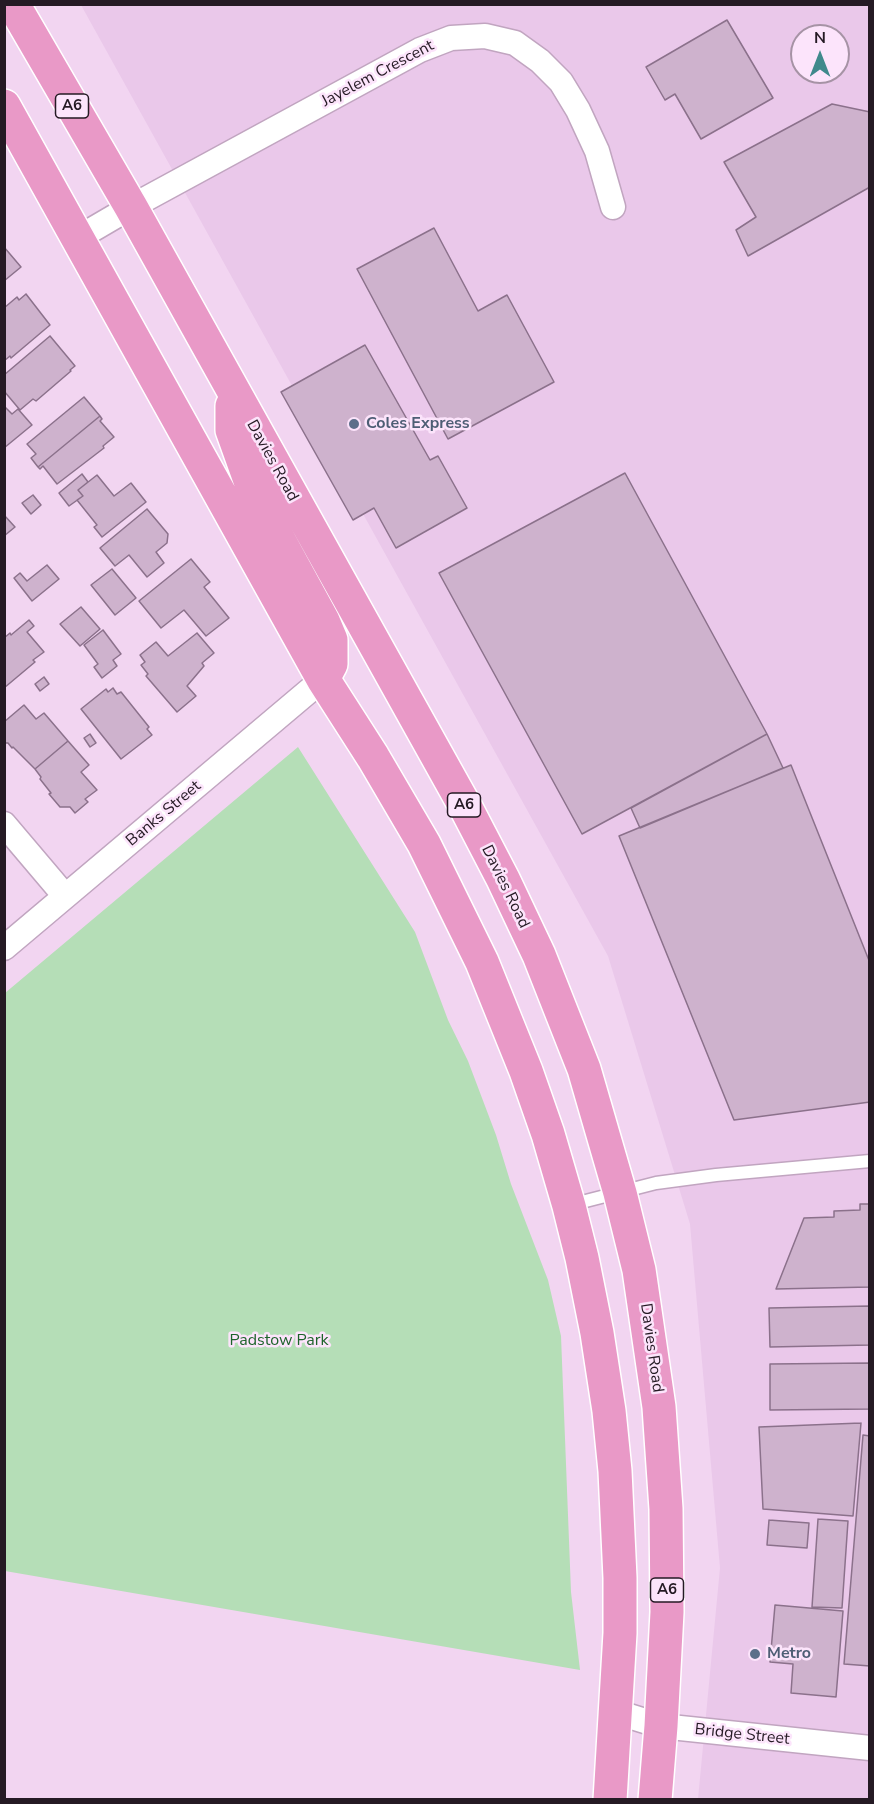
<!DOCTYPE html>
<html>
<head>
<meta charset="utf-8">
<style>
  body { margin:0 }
  #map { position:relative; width:874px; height:1804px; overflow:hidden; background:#f2d5f1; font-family:"Nunito Sans",sans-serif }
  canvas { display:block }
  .frame { position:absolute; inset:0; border:6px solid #251a24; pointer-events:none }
  .north { position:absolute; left:790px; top:24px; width:60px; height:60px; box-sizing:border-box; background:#fce4fb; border:2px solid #a693a5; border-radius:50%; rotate:0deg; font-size:16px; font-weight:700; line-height:24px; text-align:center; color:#251a24 }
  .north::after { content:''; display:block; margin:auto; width:21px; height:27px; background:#40898c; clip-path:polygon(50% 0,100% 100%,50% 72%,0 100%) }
</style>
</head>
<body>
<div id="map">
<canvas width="874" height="1804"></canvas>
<div class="frame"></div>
<div class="north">N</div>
</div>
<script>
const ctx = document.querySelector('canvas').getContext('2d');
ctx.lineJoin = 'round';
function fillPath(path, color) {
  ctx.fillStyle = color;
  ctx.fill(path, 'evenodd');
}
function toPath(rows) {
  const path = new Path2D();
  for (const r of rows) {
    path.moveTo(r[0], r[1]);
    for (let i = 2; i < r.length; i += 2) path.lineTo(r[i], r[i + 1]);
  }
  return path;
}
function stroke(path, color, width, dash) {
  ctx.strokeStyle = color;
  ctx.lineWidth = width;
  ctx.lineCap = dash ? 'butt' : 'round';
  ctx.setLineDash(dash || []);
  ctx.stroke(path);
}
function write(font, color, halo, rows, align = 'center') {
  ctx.font = font + ' "Nunito Sans",sans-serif';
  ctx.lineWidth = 5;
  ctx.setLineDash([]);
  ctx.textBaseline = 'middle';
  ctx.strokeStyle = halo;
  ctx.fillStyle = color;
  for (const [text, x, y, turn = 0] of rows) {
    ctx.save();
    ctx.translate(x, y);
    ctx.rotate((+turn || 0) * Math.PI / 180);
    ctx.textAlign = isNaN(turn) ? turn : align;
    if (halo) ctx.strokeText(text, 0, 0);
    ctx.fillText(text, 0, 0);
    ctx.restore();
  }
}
fillPath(toPath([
  [81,5,869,5,869,1799,698,1799,720,1568,690,1224,608,956],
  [802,36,838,36,838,72,802,72]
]), '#eac8ea');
fillPath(toPath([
  [298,747,415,932,448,1020,468,1061,496,1135,511,1184,548,1280,561,1336,571,1592,580,1670,5,1571,5,993]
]), '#b5deb7');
const building = toPath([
  [727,20,773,98,701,139,675,94,665,100,646,67,727,20],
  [832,104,870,112,870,187,748,256,736,230,756,217,724,162,832,104],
  [434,228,478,311,507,295,554,382,448,439,357,269,434,228],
  [4,247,21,267,4,281,4,247],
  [26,294,50,325,11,358,10,356,4,361,4,308,17,297,19,300,26,294],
  [50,336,75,366,70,370,71,371,36,401,33,399,20,410,4,391,4,375,50,336],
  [365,345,430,460,438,456,467,508,396,548,374,508,353,520,281,392,365,345],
  [84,397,100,416,38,467,31,458,36,454,27,444,84,397],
  [4,406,12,414,18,409,32,425,4,448,4,406],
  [100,416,102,419,100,421,114,437,103,446,104,448,57,484,43,466,40,469,38,467,100,416],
  [625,473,767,734,582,834,439,573,625,473],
  [82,474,88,482,78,490,83,496,69,506,59,493,82,474],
  [97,475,114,496,131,483,146,502,102,537,94,527,97,525,77,500,83,496,78,490,97,475],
  [33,495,41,505,31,514,22,503,33,495],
  [147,509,168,534,167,543,156,552,164,563,147,577,129,555,115,566,100,548,147,509],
  [4,515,15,527,4,536,4,515],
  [191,559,210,582,204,587,229,618,206,636,184,610,161,628,139,601,191,559],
  [47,565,59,579,32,601,14,578,20,573,27,581,47,565],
  [112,569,136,598,115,615,91,585,112,569],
  [81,607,100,629,80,646,60,624,81,607],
  [29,620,34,626,27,632,44,652,33,660,35,662,4,688,4,638,10,633,11,635,29,620],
  [103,630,121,654,113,660,117,666,102,678,94,667,98,664,84,645,103,630],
  [197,633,214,653,202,663,204,666,187,686,196,696,177,712,146,676,148,674,141,665,145,662,140,655,156,642,168,656,197,633],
  [44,677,49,684,40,691,35,684,44,677],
  [113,688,117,694,121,692,149,727,147,729,152,735,121,759,81,709,106,689,108,692,113,688],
  [24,705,36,719,44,713,68,741,35,769,13,747,12,748,8,743,4,743,4,722,24,705],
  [90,734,96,743,90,747,84,738,90,734],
  [767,734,783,768,640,828,631,808,767,734],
  [68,741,89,765,81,772,97,790,85,799,88,802,75,813,70,807,60,807,49,794,51,793,40,779,41,777,35,769,68,741],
  [791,765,870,963,870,1102,734,1120,619,836,791,765],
  [860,1204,870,1204,870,1287,776,1289,804,1218,834,1217,834,1211,860,1210,860,1204],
  [870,1306,870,1345,770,1347,769,1308,870,1306],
  [870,1363,870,1409,770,1410,770,1364,870,1363],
  [861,1423,853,1516,763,1509,759,1427,861,1423],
  [863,1435,870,1436,870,1666,844,1664,863,1435],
  [818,1519,848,1521,842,1608,812,1607,818,1519],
  [769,1520,809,1523,807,1548,767,1545,769,1520],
  [775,1605,843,1611,836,1697,791,1693,793,1664,770,1662,775,1605]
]);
fillPath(building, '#ceb2cd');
stroke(building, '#8b718b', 1.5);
const lane = toPath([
  [570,1205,656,1183,716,1175,870,1161]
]);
const street = toPath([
  [78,238,131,207,420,50,451,38,485,36,515,43,540,61,561,82,578,110,597,151,613,207],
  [4,824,65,896],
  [4,948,323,679],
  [616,1712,661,1726,870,1748]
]);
const highway = toPath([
  [13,4,131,207,465,806,503,879,539,955,584,1069,620,1193,639,1270,659,1407,666,1509,667,1612,661,1726,655,1800],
  [4,106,323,679,373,757,424,844,482,962,526,1071,548,1134,569,1206,582,1258,597,1333,609,1411,615,1471,620,1578,620,1633,610,1800],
  [232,406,232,430,257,500,323,621,331,640,331,664,323,679]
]);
stroke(lane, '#c1a5c0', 15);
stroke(street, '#c1a5c0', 27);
stroke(highway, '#fff', 36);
stroke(lane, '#fff', 12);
stroke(street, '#fff', 24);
stroke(highway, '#e999c7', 33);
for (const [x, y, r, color] of [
  [354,424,6,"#5c6f8a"],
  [755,1654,6,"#5c6f8a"]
]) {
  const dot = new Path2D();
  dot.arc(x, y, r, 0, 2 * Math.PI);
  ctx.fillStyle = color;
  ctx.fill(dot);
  stroke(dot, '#fce4fb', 2);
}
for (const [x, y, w] of [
  [72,106,33],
  [464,805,33],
  [667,1590,33]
]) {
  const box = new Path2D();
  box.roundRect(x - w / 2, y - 12, w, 24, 4.5);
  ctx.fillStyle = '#fce4fb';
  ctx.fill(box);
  stroke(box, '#251a24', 1.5);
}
write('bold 15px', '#251a24', null, [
  ["A6",72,106],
  ["A6",464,805],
  ["A6",667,1590]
]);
write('16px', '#251a24', '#fce4fb', [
  ["Jayelem Crescent",378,74,-28],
  ["Davies Road",272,461,61],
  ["Banks Street",164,814,-40],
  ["Davies Road",505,887,64],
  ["Davies Road",651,1348,82],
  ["Bridge Street",742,1735,6]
]);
write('bold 16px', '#4e5e75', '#fce4fb', [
  ["Coles Express",366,424],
  ["Metro",767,1654]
], 'left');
write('16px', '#1d632a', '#fce4fb', [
  ["Padstow Park",279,1341]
]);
</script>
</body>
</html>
